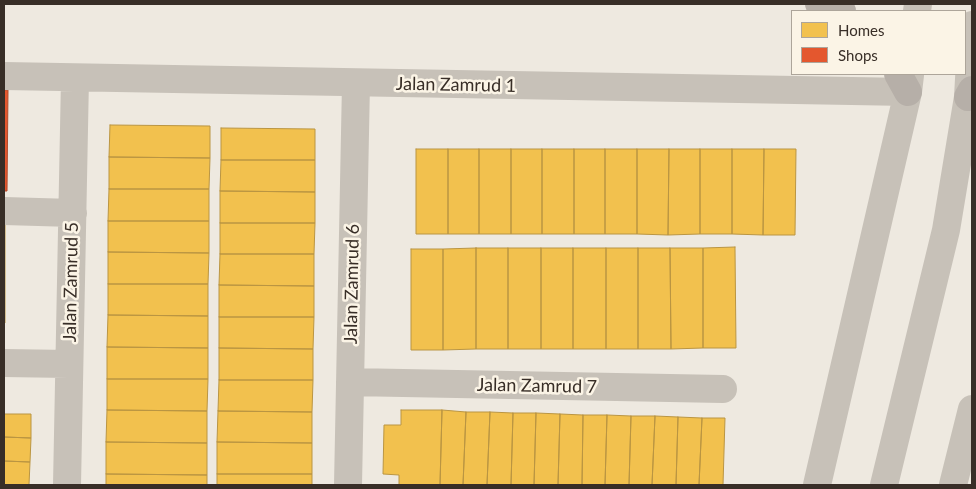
<!DOCTYPE html>
<html>
<head>
<meta charset="utf-8">
<style>
  body { margin:0 }
  #map { position:relative; width:976px; height:489px; overflow:hidden; background:#eee9e0; font-family:Lato,sans-serif }
  canvas { display:block }
  .frame { position:absolute; inset:0; border:5px solid #382e27; pointer-events:none }
  .legend { position:absolute; left:791px; top:10px; width:175px; height:65px; box-sizing:border-box; background:#fbf4e6; border:1px solid #ada59a; margin:0; padding:6px 9px; list-style:none; font-size:15px; color:#382e27 }
  .legend li { display:flex; align-items:center; gap:10px; height:25px }
  .legend b { width:25px; border:1px solid #ada59a }
</style>
</head>
<body>
<div id="map">
<canvas width="976" height="489"></canvas>
<div class="frame"></div>
<ul class="legend">
<li><b style="height:14px;background:#f2c14e"></b>Homes</li>
<li><b style="height:14px;background:#e4572e"></b>Shops</li>
</ul>
</div>
<script>
const ctx = document.querySelector('canvas').getContext('2d');
ctx.lineJoin = 'round';
function fillPath(path, color) {
  ctx.fillStyle = color;
  ctx.fill(path, 'evenodd');
}
function toPath(rows) {
  const path = new Path2D();
  for (const r of rows) {
    path.moveTo(r[0], r[1]);
    for (let i = 2; i < r.length; i += 2) path.lineTo(r[i], r[i + 1]);
  }
  return path;
}
function stroke(path, color, width, dash) {
  ctx.strokeStyle = color;
  ctx.lineWidth = width;
  ctx.lineCap = dash ? 'butt' : 'round';
  ctx.setLineDash(dash || []);
  ctx.stroke(path);
}
function write(font, color, halo, rows, align = 'center') {
  ctx.font = font + ' Lato,sans-serif';
  ctx.lineWidth = 5;
  ctx.setLineDash([]);
  ctx.textBaseline = 'middle';
  ctx.strokeStyle = halo;
  ctx.fillStyle = color;
  for (const [text, x, y, turn = 0] of rows) {
    ctx.save();
    ctx.translate(x, y);
    ctx.rotate((+turn || 0) * Math.PI / 180);
    ctx.textAlign = isNaN(turn) ? turn : align;
    if (halo) ctx.strokeText(text, 0, 0);
    ctx.fillText(text, 0, 0);
    ctx.restore();
  }
}
const homes = toPath([
  [110,125,210,126,210,158,109,157,110,125],
  [221,128,315,129,315,160,221,160,221,128],
  [416,149,448,149,448,234,416,234,416,149],
  [448,149,479,149,479,234,448,234,448,149],
  [479,149,511,149,511,234,479,234,479,149],
  [511,149,542,149,542,234,511,234,511,149],
  [542,149,574,149,574,234,542,234,542,149],
  [574,149,605,149,605,234,574,234,574,149],
  [605,149,637,149,637,234,605,234,605,149],
  [637,149,669,149,668,235,637,234,637,149],
  [669,149,700,149,700,234,668,235,669,149],
  [700,149,732,149,732,234,700,234,700,149],
  [732,149,764,149,763,235,732,234,732,149],
  [764,149,796,149,795,235,763,235,764,149],
  [109,157,210,158,209,189,109,189,109,157],
  [221,160,315,160,315,192,220,191,221,160],
  [109,189,209,189,209,221,108,221,109,189],
  [220,191,315,192,315,223,220,223,220,191],
  [4,218,5,218,5,323,4,323,4,218],
  [108,221,209,221,209,253,108,252,108,221],
  [220,223,315,223,314,254,220,254,220,223],
  [735,247,736,348,703,348,703,248,735,247],
  [476,248,508,248,508,349,476,349,476,248],
  [476,248,476,349,443,350,443,249,476,248],
  [508,248,541,248,541,349,508,349,508,248],
  [541,248,573,248,573,349,541,349,541,248],
  [573,248,606,248,606,349,573,349,573,248],
  [606,248,638,248,638,349,606,349,606,248],
  [638,248,670,248,671,349,638,349,638,248],
  [670,248,703,248,703,348,671,349,670,248],
  [411,249,443,249,443,350,411,350,411,249],
  [108,252,209,253,208,284,108,284,108,252],
  [220,254,314,254,314,286,219,285,220,254],
  [108,284,208,284,208,316,108,315,108,284],
  [219,285,314,286,314,317,219,317,219,285],
  [108,315,208,316,208,348,107,347,108,315],
  [219,317,314,317,313,349,219,348,219,317],
  [107,347,208,348,208,379,107,379,107,347],
  [219,348,313,349,313,380,219,380,219,348],
  [107,379,208,379,207,411,107,410,107,379],
  [219,380,313,380,312,412,218,411,219,380],
  [107,410,207,411,207,443,106,442,107,410],
  [401,410,442,410,440,485,399,485,399,475,383,474,384,425,401,425,401,410],
  [442,410,466,412,463,485,440,485,442,410],
  [218,411,312,412,312,443,217,442,218,411],
  [466,412,490,412,487,485,463,485,466,412],
  [490,412,513,413,511,485,487,485,490,412],
  [513,413,536,413,534,485,511,485,513,413],
  [536,413,560,414,558,485,534,485,536,413],
  [4,414,31,414,31,438,4,437,4,414],
  [560,414,583,415,582,485,558,485,560,414],
  [583,415,607,415,605,485,582,485,583,415],
  [607,415,631,416,629,485,605,485,607,415],
  [631,416,655,416,652,485,629,485,631,416],
  [655,416,678,417,676,485,652,485,655,416],
  [678,417,702,418,699,485,676,485,678,417],
  [702,418,725,418,723,485,699,485,702,418],
  [4,437,31,438,30,462,4,461,4,437],
  [106,442,207,443,207,475,106,474,106,442],
  [217,442,312,443,312,474,217,474,217,442],
  [4,461,30,462,29,485,4,485,4,461],
  [106,474,207,475,207,485,106,485,106,474],
  [217,474,312,474,312,485,217,485,217,474]
]);
fillPath(homes, '#f2c14e');
stroke(homes, '#ba9542', 1);
const shops = toPath([
  [4,90,8,90,7,191,4,191,4,90]
]);
fillPath(shops, '#e4572e');
stroke(shops, '#b04b2c', 1);
stroke(toPath([
  [917,11,918,4],
  [4,76,908,92],
  [4,211,73,213],
  [4,363,69,364],
  [350,382,723,389],
  [67,485,75,78],
  [348,485,356,83],
  [817,485,908,92,910,75],
  [884,485,946,230,968,97,972,25],
  [953,485,972,409]
]), '#c7c1b8', 28);
stroke(toPath([
  [819,4,842,11],
  [898,74,908,92],
  [968,97,972,90]
]), '#b6afa8', 28);
write('18px', '#382e27', '#fbf4e6', [
  ["Jalan Zamrud 1",456,85,1],
  ["Jalan Zamrud 5",71,282,-89],
  ["Jalan Zamrud 6",352,284,-89],
  ["Jalan Zamrud 7",537,386,1]
]);
</script>
</body>
</html>
